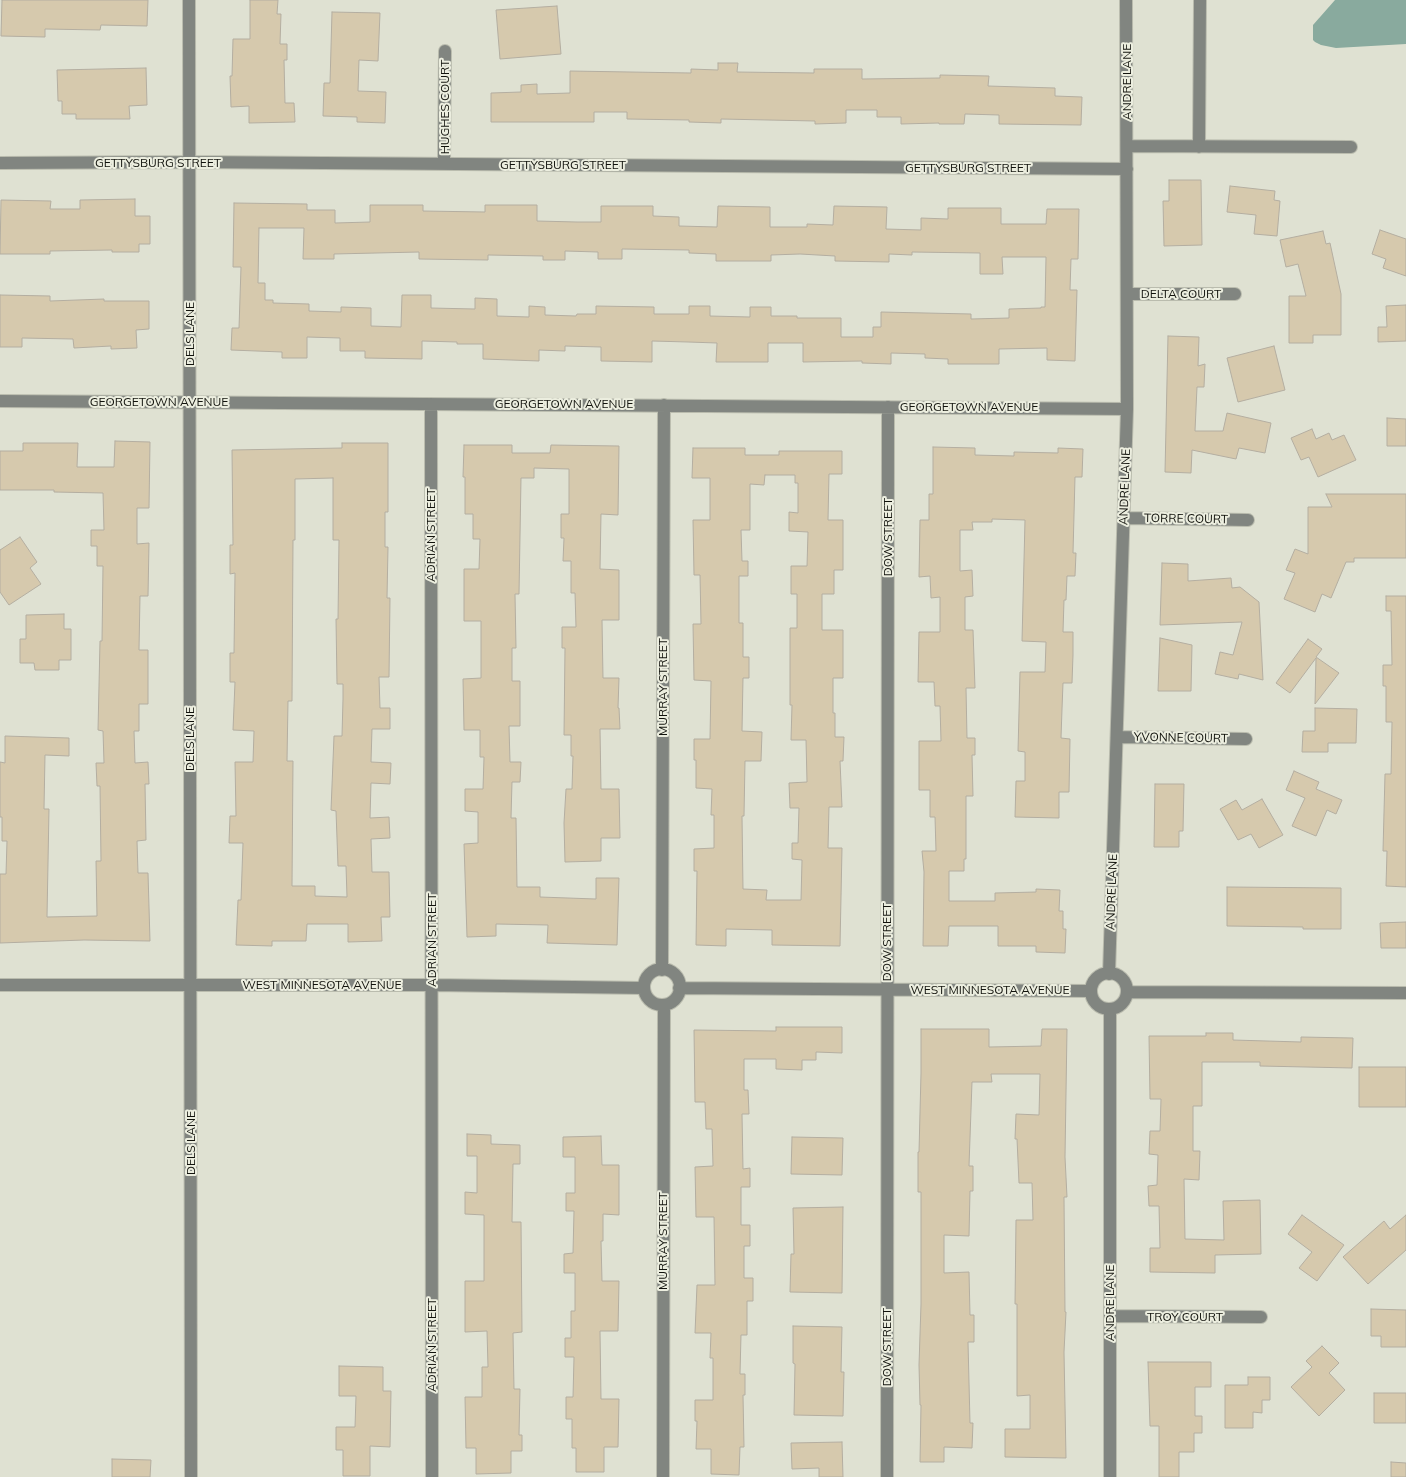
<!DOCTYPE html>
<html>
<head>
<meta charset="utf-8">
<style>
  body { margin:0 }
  canvas { display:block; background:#dfe1d2 }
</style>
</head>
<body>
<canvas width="1406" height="1477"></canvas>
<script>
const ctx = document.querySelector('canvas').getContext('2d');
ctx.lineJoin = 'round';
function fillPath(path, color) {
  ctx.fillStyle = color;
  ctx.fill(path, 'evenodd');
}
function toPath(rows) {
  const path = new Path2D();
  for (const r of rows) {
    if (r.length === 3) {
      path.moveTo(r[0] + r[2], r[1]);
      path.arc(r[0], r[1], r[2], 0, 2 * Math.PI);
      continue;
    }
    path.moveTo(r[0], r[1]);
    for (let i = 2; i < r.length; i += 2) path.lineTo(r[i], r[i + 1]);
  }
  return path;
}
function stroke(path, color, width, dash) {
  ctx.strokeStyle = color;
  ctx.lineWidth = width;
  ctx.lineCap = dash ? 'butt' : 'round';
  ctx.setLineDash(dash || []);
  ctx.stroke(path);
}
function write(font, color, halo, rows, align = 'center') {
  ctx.font = font + ' Mulish,sans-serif';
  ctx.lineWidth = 4;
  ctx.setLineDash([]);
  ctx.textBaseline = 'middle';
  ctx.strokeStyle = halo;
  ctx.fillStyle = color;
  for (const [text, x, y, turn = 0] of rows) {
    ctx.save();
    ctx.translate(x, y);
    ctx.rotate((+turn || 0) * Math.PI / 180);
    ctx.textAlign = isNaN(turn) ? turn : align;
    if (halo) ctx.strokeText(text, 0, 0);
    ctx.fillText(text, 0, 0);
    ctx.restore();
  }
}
fillPath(toPath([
  [1335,0,1406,0,1406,44,1336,48,1321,45,1315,42,1313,40,1313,25]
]), '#89aa9e');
const building = toPath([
  [2,0,148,0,147,26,101,25,100,30,45,29,45,37,1,36,2,0],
  [250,0,278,0,277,14,281,14,280,44,287,44,287,60,284,60,285,103,294,103,295,122,249,123,249,106,231,107,230,76,232,76,233,39,250,39,250,0],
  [557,6,561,54,500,59,496,10,557,6],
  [332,12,380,13,378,61,359,60,358,91,386,92,385,123,357,122,357,117,323,116,324,83,330,83,332,12],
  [718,63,738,63,737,72,814,73,814,69,862,69,862,79,940,78,940,75,989,76,988,86,1055,88,1055,96,1082,97,1081,125,999,124,999,115,965,114,964,124,939,124,939,123,901,124,901,117,877,117,877,110,846,110,846,123,815,124,815,121,721,119,721,123,689,122,689,120,627,119,627,112,594,112,594,122,491,122,491,93,521,92,521,85,537,84,537,94,570,93,570,71,691,73,691,69,718,70,718,63],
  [146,68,147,105,129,106,130,119,76,119,76,114,62,114,62,101,58,101,57,70,146,68],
  [1169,180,1201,180,1202,245,1164,246,1163,201,1169,201,1169,180],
  [1230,186,1275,191,1274,200,1280,201,1277,236,1254,234,1256,215,1227,212,1230,186],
  [135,199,135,216,150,216,150,244,139,244,139,252,112,252,112,250,50,251,50,254,0,254,1,200,51,201,50,209,80,209,80,200,135,199],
  [234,203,307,204,307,210,335,210,335,223,370,222,370,205,423,205,423,211,485,212,485,205,537,205,537,221,577,222,601,222,601,206,653,206,653,216,679,217,679,226,717,227,718,206,770,207,770,227,807,227,807,224,833,225,834,206,887,207,886,229,921,230,921,218,948,219,948,208,1001,208,1001,224,1046,224,1047,209,1079,209,1078,259,1071,259,1070,290,1077,290,1075,361,1047,360,1047,348,999,349,999,364,948,364,948,359,925,358,925,354,891,353,891,364,862,363,862,361,803,362,803,343,768,343,768,362,716,362,717,343,688,342,652,341,652,362,601,361,601,347,565,346,565,351,539,350,539,361,483,359,483,344,457,344,457,342,422,341,422,359,365,358,365,351,340,351,340,338,307,337,307,358,282,358,282,352,231,350,232,328,239,328,241,267,233,267,234,203],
  [259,228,304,228,303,259,334,259,334,254,419,252,419,259,488,260,488,255,543,256,543,260,565,260,565,251,598,252,598,259,622,259,622,249,689,250,689,253,716,254,716,261,771,261,771,255,800,254,835,256,835,261,889,262,889,254,912,255,912,252,980,253,980,274,1003,274,1002,257,1046,257,1045,307,1041,307,1041,308,1009,309,1009,318,971,319,971,314,881,312,881,327,873,327,873,337,841,337,841,318,797,318,797,316,771,316,771,307,750,307,750,317,710,316,710,306,689,306,689,314,654,314,654,307,596,306,596,314,577,314,576,316,545,315,545,307,529,306,529,317,497,316,497,299,475,298,475,309,431,308,431,295,402,295,401,327,371,326,371,308,341,307,341,312,309,311,309,304,273,303,273,300,265,300,265,283,258,283,259,228],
  [1380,230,1406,239,1406,276,1383,268,1386,259,1372,254,1380,230],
  [1323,231,1326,244,1330,243,1341,294,1341,335,1313,335,1313,343,1289,343,1289,296,1306,296,1298,264,1286,267,1280,240,1323,231],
  [0,295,50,296,50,301,104,299,104,301,149,301,149,329,136,330,137,348,111,349,111,346,74,348,73,339,22,338,22,347,0,347,0,295],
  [1406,305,1406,341,1378,342,1378,327,1387,327,1386,306,1406,305],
  [1168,336,1199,337,1198,366,1205,364,1204,387,1197,387,1195,431,1223,431,1227,413,1271,423,1265,453,1239,448,1236,459,1192,450,1191,473,1165,472,1168,336],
  [1274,346,1285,390,1238,402,1227,358,1274,346],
  [1387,418,1406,419,1406,446,1387,446,1387,418],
  [1312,429,1316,439,1329,433,1332,440,1344,435,1356,460,1318,477,1309,457,1301,460,1291,438,1312,429],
  [115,441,150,442,149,508,137,508,137,544,149,543,148,596,140,596,139,650,148,650,148,704,139,704,139,731,134,731,135,763,148,762,149,784,145,784,146,840,137,841,138,873,148,873,150,941,84,940,0,943,0,874,6,874,7,841,2,841,2,817,0,817,0,762,5,763,5,736,69,738,69,756,45,755,44,809,49,809,47,917,97,916,96,861,101,861,100,786,97,786,96,763,104,763,103,731,98,730,100,641,102,641,103,566,97,566,97,546,91,546,91,530,104,530,103,493,54,492,54,490,0,490,0,451,23,451,23,443,78,443,77,467,114,467,115,441],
  [342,443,388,443,388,512,385,512,385,547,388,547,387,598,390,598,389,677,379,677,380,708,390,708,390,729,372,729,371,762,391,763,390,784,371,783,370,818,389,817,390,838,371,839,372,872,389,872,390,917,381,917,382,941,348,942,348,924,307,924,306,941,272,941,272,946,236,945,238,900,241,900,243,843,229,843,230,816,236,816,235,762,253,762,254,731,233,730,235,682,230,682,230,653,234,653,235,573,230,574,230,545,233,545,232,450,342,448,342,443],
  [333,478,333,540,339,540,338,619,336,619,337,684,343,684,343,699,342,736,334,736,331,810,336,811,338,866,346,866,347,897,315,896,315,886,292,886,293,761,287,761,288,701,292,701,293,540,295,540,295,479,333,478],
  [464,445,512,445,512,453,550,453,551,445,619,446,618,515,601,514,600,569,619,570,619,620,602,620,603,678,619,678,618,708,619,708,620,729,600,729,601,789,619,789,620,838,601,838,601,861,565,862,564,823,566,789,572,789,573,756,571,756,571,735,564,735,565,648,562,648,562,627,576,627,575,593,571,593,571,561,563,561,564,538,561,538,561,514,569,514,569,469,534,468,534,478,521,478,519,594,515,594,516,648,512,648,512,681,520,681,520,726,509,726,510,762,521,762,520,782,512,782,511,818,516,818,517,887,540,887,540,897,596,899,596,878,619,878,617,945,547,943,548,925,496,924,496,936,467,937,464,844,478,843,478,812,465,811,465,789,483,789,484,757,480,757,480,730,464,730,463,679,481,678,481,621,464,621,464,569,479,569,480,539,473,539,473,514,465,514,465,477,463,477,464,445],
  [933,447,975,448,975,455,1014,456,1014,452,1058,453,1058,448,1083,449,1082,477,1075,477,1073,553,1076,553,1075,576,1067,576,1066,600,1064,600,1063,632,1073,632,1073,655,1072,683,1063,683,1062,709,1061,738,1070,739,1069,792,1059,792,1059,818,1015,817,1016,781,1025,781,1025,752,1018,751,1020,672,1045,672,1046,642,1022,641,1025,520,992,519,992,522,972,522,973,530,960,530,960,571,972,570,973,596,965,597,965,630,973,630,975,688,966,688,967,738,975,738,975,755,972,755,973,796,966,796,966,859,964,859,964,871,949,871,949,901,995,901,995,893,1036,892,1036,889,1060,890,1059,911,1063,911,1063,929,1066,929,1065,953,1036,952,1036,946,998,946,998,926,949,926,948,946,923,946,924,872,922,851,936,851,935,817,930,817,930,790,919,790,919,741,941,741,940,706,935,706,934,682,918,682,919,632,940,632,940,597,931,598,930,576,919,577,920,520,929,520,929,494,933,494,933,447],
  [693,448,745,448,745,455,779,455,779,451,842,451,842,474,829,474,828,520,843,520,843,570,834,570,834,594,822,594,822,630,843,630,843,678,833,678,833,713,835,713,835,737,844,737,843,761,840,761,842,807,829,807,828,848,842,848,840,946,772,945,772,930,726,929,726,946,696,945,697,871,694,871,694,849,714,848,714,815,711,815,712,789,696,788,696,760,694,760,694,739,710,739,711,681,694,680,693,624,701,624,700,575,694,575,693,520,710,520,710,478,692,478,693,448],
  [765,475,795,475,795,483,798,483,798,513,789,512,789,531,808,532,807,566,791,566,791,594,797,594,797,628,790,628,790,705,792,705,791,740,806,740,807,782,789,783,790,808,799,808,798,843,792,843,792,859,802,860,801,900,766,900,767,890,743,889,742,816,744,816,745,761,761,761,762,732,742,731,743,678,749,678,749,657,743,657,743,623,739,623,739,576,748,576,748,561,742,561,741,530,750,530,750,484,764,485,765,475],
  [1326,494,1406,494,1406,558,1354,558,1354,562,1346,562,1331,598,1322,594,1315,612,1284,599,1295,573,1286,570,1295,549,1308,554,1308,507,1332,507,1326,494],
  [20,537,37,562,30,568,41,584,9,605,0,592,0,550,20,537],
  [1162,563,1188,564,1188,581,1231,578,1232,588,1240,587,1259,602,1263,680,1239,674,1238,679,1215,674,1220,652,1233,655,1242,622,1160,625,1162,563],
  [1386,596,1406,596,1406,887,1386,886,1387,851,1383,851,1385,774,1391,774,1392,722,1386,722,1386,686,1383,686,1383,665,1392,665,1391,611,1386,611,1386,596],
  [64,614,64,629,71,629,71,660,59,660,59,670,35,670,34,663,20,663,20,639,26,639,26,615,64,614],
  [1160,638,1192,645,1191,691,1158,691,1160,638],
  [1308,639,1322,649,1316,657,1339,673,1315,704,1316,658,1290,693,1276,683,1308,639],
  [1315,708,1357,709,1356,743,1328,743,1328,752,1302,752,1303,731,1315,731,1315,708],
  [1294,771,1319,782,1316,789,1342,800,1336,814,1327,810,1316,836,1292,826,1305,798,1286,790,1294,771],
  [1155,784,1184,784,1183,831,1179,831,1179,847,1154,847,1155,784],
  [1262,799,1283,835,1259,848,1251,834,1238,840,1220,809,1236,800,1242,810,1262,799],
  [1227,887,1341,888,1341,929,1303,929,1303,927,1227,926,1227,887],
  [1406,922,1406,948,1381,948,1380,923,1406,922],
  [776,1027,842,1027,842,1053,816,1052,816,1060,802,1060,802,1070,776,1069,776,1059,744,1059,744,1090,748,1090,749,1114,742,1114,743,1169,750,1168,750,1187,741,1187,741,1225,750,1225,750,1246,744,1246,744,1278,753,1278,753,1301,747,1301,747,1335,741,1335,740,1374,745,1374,745,1395,743,1395,744,1447,740,1447,739,1475,711,1474,711,1449,696,1449,697,1421,695,1421,695,1400,713,1400,713,1358,710,1358,711,1333,695,1333,697,1285,715,1285,714,1217,696,1217,695,1167,713,1166,712,1129,706,1129,705,1102,695,1102,694,1030,776,1031,776,1027],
  [921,1029,989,1029,989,1047,1041,1046,1042,1029,1067,1029,1065,1157,1067,1197,1064,1197,1065,1312,1066,1312,1064,1352,1066,1458,1005,1457,1005,1429,1030,1429,1030,1395,1017,1396,1017,1304,1015,1304,1016,1220,1033,1220,1032,1183,1019,1183,1017,1139,1015,1139,1016,1114,1039,1115,1040,1074,991,1074,992,1082,972,1082,969,1166,973,1166,973,1191,970,1191,969,1236,944,1235,944,1273,969,1272,970,1315,974,1315,974,1342,968,1342,970,1423,973,1423,972,1448,944,1447,944,1462,920,1462,921,1405,920,1405,919,1365,921,1304,921,1192,918,1192,918,1152,919,1152,921,1073,921,1029],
  [1206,1033,1233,1033,1233,1040,1301,1042,1301,1037,1353,1038,1352,1068,1260,1066,1260,1062,1202,1062,1202,1106,1193,1106,1193,1151,1200,1151,1199,1180,1184,1179,1185,1239,1224,1240,1223,1201,1260,1200,1261,1254,1215,1255,1215,1273,1150,1272,1150,1248,1160,1248,1159,1206,1149,1206,1148,1186,1157,1185,1158,1155,1149,1154,1150,1131,1160,1131,1161,1099,1150,1099,1149,1036,1206,1036,1206,1033],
  [1359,1067,1406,1067,1406,1107,1359,1107,1359,1067],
  [467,1134,491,1135,491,1144,520,1145,520,1164,513,1164,512,1222,521,1222,522,1332,513,1333,514,1389,520,1389,519,1435,522,1435,522,1451,511,1451,511,1473,476,1474,476,1448,466,1448,465,1397,482,1397,482,1367,488,1367,487,1331,465,1332,465,1281,484,1281,484,1215,465,1214,465,1192,477,1193,477,1156,467,1156,467,1134],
  [601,1136,602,1165,619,1165,619,1215,603,1214,603,1241,601,1241,602,1281,619,1281,618,1331,600,1331,601,1399,619,1399,618,1447,604,1447,604,1472,576,1472,576,1448,572,1448,572,1419,566,1419,566,1397,573,1397,574,1357,565,1357,565,1338,571,1338,571,1311,575,1311,575,1273,564,1273,564,1254,573,1253,574,1211,566,1211,566,1193,575,1193,575,1157,563,1157,563,1137,601,1136],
  [792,1137,843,1138,842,1175,791,1174,792,1137],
  [843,1207,842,1293,790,1292,791,1254,794,1254,793,1208,843,1207],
  [1302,1215,1344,1245,1317,1281,1299,1268,1312,1252,1288,1234,1302,1215],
  [1406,1215,1406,1250,1368,1284,1343,1257,1384,1221,1390,1229,1406,1215],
  [1371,1309,1406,1310,1406,1347,1381,1347,1381,1336,1371,1336,1371,1309],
  [793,1326,842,1327,841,1372,844,1372,843,1416,794,1415,795,1364,793,1363,793,1326],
  [1322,1346,1339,1363,1329,1373,1345,1390,1319,1416,1291,1387,1312,1367,1306,1361,1322,1346],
  [1148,1362,1211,1362,1211,1387,1195,1387,1195,1416,1202,1416,1202,1433,1194,1433,1194,1452,1179,1452,1179,1477,1159,1477,1159,1426,1150,1426,1148,1362],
  [339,1366,383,1367,383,1391,391,1391,390,1447,370,1446,370,1476,343,1476,343,1450,336,1450,336,1427,355,1427,356,1396,339,1396,339,1366],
  [1248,1377,1270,1377,1270,1400,1262,1400,1262,1413,1253,1412,1253,1428,1225,1428,1225,1385,1248,1385,1248,1377],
  [1374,1393,1406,1393,1406,1423,1374,1423,1374,1393],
  [842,1442,843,1477,819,1477,819,1468,792,1469,791,1443,842,1442],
  [112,1459,151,1460,150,1477,112,1477,112,1459],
  [1391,1462,1406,1463,1406,1477,1391,1477,1391,1462]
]);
fillPath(building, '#d6c9ad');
stroke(building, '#b4aea1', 1);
const minor = toPath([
  [189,0,191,1477],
  [1127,146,1351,147],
  [1199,147,1200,0],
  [0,163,190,162,1127,169],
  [444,164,445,51],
  [1127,294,1235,294],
  [0,401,1127,409],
  [431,404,432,1477],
  [1124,518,1248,520],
  [1117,737,1246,739],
  [662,987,18],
  [662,970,664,405],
  [1109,991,18],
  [1109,974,1127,409,1126,0],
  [0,985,432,985,644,988],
  [679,988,1091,991],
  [1127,992,1406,993],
  [1110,1316,1261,1317],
  [663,1477,664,1005],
  [887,1477,888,407],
  [1110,1477,1110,1009]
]);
stroke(minor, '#babcae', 14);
stroke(minor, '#818580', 12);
write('12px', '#11120c', '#eceedf', [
  ["ANDRE LANE",1127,82,-90],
  ["HUGHES COURT",445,107,-90],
  ["GETTYSBURG STREET",158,163],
  ["GETTYSBURG STREET",563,165],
  ["GETTYSBURG STREET",968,168],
  ["DELTA COURT",1181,294],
  ["DELS LANE",190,334,-90],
  ["GEORGETOWN AVENUE",159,402],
  ["GEORGETOWN AVENUE",564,404],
  ["GEORGETOWN AVENUE",969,407],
  ["ANDRE LANE",1125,487,-88],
  ["TORRE COURT",1186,519,1],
  ["ADRIAN STREET",431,535,-90],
  ["DOW STREET",888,537,-90],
  ["MURRAY STREET",663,687,-90],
  ["YVONNE COURT",1181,738,1],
  ["DELS LANE",190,739,-90],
  ["ANDRE LANE",1112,892,-88],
  ["ADRIAN STREET",432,940,-90],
  ["DOW STREET",887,942,-90],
  ["WEST MINNESOTA AVENUE",322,985],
  ["WEST MINNESOTA AVENUE",990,990],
  ["DELS LANE",191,1143,-90],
  ["MURRAY STREET",663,1241,-90],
  ["ANDRE LANE",1110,1303,-90],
  ["TROY COURT",1185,1317],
  ["ADRIAN STREET",432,1345,-90],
  ["DOW STREET",887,1347,-90]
]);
</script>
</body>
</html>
